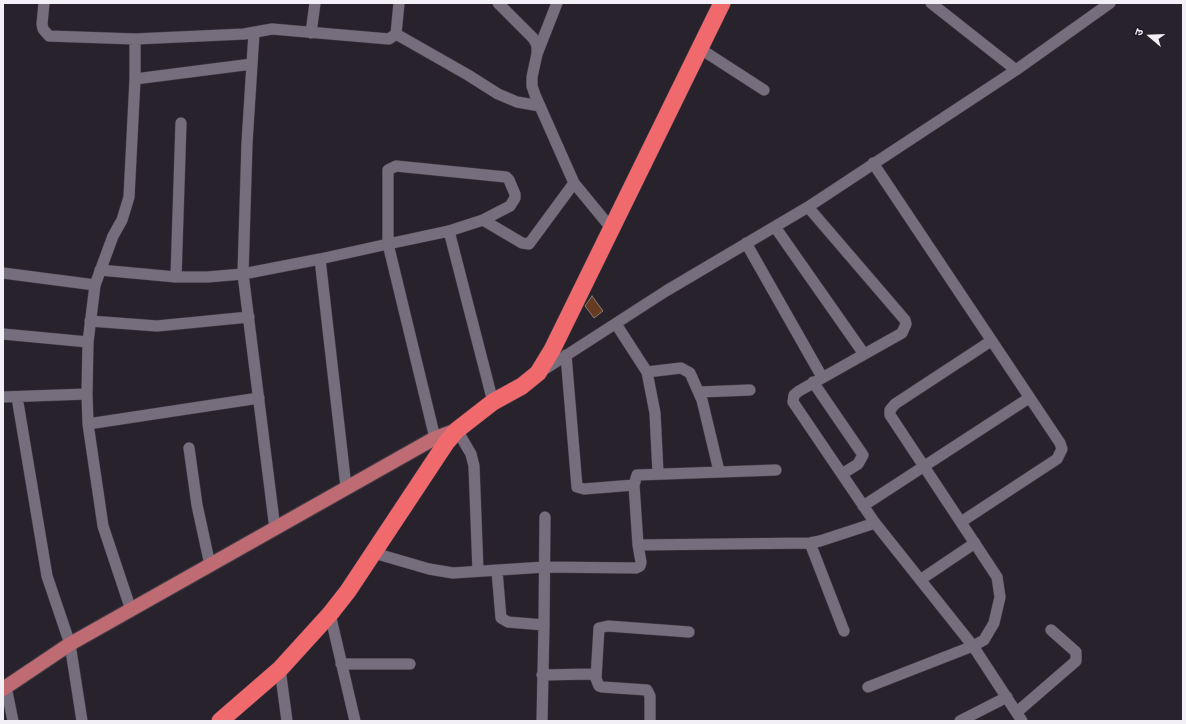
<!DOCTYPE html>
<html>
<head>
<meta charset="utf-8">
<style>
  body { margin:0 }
  #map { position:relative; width:1186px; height:724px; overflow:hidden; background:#28222d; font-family:"Space Grotesk","Noto Sans Devanagari",sans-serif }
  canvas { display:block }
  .frame { position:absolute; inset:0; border:4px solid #f3eff7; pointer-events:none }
  .north { position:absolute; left:1130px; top:16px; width:40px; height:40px; -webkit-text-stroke:3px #1e1823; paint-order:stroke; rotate:289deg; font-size:11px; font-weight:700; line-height:16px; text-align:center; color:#f3eff7 }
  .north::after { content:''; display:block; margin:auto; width:14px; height:18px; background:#f3eff7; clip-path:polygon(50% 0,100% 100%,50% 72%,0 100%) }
</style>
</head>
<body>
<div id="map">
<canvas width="1186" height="724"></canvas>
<div class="frame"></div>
<div class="north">उ</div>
</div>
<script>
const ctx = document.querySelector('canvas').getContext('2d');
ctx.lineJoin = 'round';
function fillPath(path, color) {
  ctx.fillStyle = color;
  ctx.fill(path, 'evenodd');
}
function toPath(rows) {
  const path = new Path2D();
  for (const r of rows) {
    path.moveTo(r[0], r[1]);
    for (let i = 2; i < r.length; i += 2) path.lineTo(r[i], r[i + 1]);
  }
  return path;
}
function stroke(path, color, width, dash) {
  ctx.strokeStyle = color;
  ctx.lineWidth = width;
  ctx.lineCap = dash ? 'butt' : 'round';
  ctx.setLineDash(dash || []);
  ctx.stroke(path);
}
const building = toPath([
  [592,296,603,311,594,318,585,306,592,296]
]);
fillPath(building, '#653c21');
stroke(building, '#8b7c73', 1);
const minor = toPath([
  [44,3,42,24,43,29,49,36,135,39],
  [498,3,533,38,537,45,537,54,532,77,532,86,535,95,574,183,611,228],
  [931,3,1016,70],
  [254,33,247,143,243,274,275,529],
  [311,33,315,3],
  [396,34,468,75,498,94,517,102,540,106],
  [699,48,764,90],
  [537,54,557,3],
  [135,79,252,64],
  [873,163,1060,443,1062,449,1057,459,961,522],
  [808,207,905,320,906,324,902,333,799,391,794,395,793,402,875,523,973,646,1022,721],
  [483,220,522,243,529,244,574,183],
  [775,227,864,354],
  [449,231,493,402],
  [746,243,822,377],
  [320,259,346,487],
  [100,270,176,277,207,277,243,274,320,259,388,244,449,231,483,220,510,206,515,198,515,194,509,180,506,177,396,166,388,170,388,244,435,438],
  [3,273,95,285],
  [176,277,181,123],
  [90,321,157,326,249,317],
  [616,324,647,372,681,368,690,373,702,400,719,471],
  [3,334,88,342],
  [566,355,577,487,584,489,634,485],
  [542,371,666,291,808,207,1016,70,1110,3],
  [647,372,655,413,658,473],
  [813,382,863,455,858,464,842,474],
  [699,392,750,390],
  [3,397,87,394],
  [17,397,47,576,70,644,82,721],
  [88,424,259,398],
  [457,430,471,454,474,466,478,571],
  [189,448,197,505,210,565],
  [863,506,1029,398],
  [810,543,844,631],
  [638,545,634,485,637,475,776,470],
  [374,553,429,569,453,573,545,567,636,568,640,566,641,562,638,545,810,543,820,541,875,523],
  [497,571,501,618,508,622,544,625,542,721],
  [920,580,975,543],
  [131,610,103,526,88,424,87,394,88,342,95,285,113,236,122,220,129,197,135,79,135,39,244,34,272,29,389,39,396,34,399,3],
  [330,614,355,721],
  [544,625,545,517],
  [341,664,410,664],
  [280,669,287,721],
  [542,675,592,674,595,676,599,686,602,687,647,690,650,696,650,721],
  [596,678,599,628,608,626,689,632],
  [6,687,13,721],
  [868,687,973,646,984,640,994,623,1000,597,997,577,890,415,890,410,895,404,991,341],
  [1017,712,1076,661,1076,652,1051,630],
  [960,721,1007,697]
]);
const major = toPath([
  [3,689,70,644,435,438,457,430]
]);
const highway = toPath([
  [220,721,280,669,330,614,348,591,446,443,457,430,493,402,522,386,538,373,552,350,722,3]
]);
stroke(minor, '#433d47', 12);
stroke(major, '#433d47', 16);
stroke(highway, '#433d47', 18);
stroke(minor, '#766e7c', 11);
stroke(major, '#bf6b73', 14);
stroke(highway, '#f0696d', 17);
</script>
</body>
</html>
